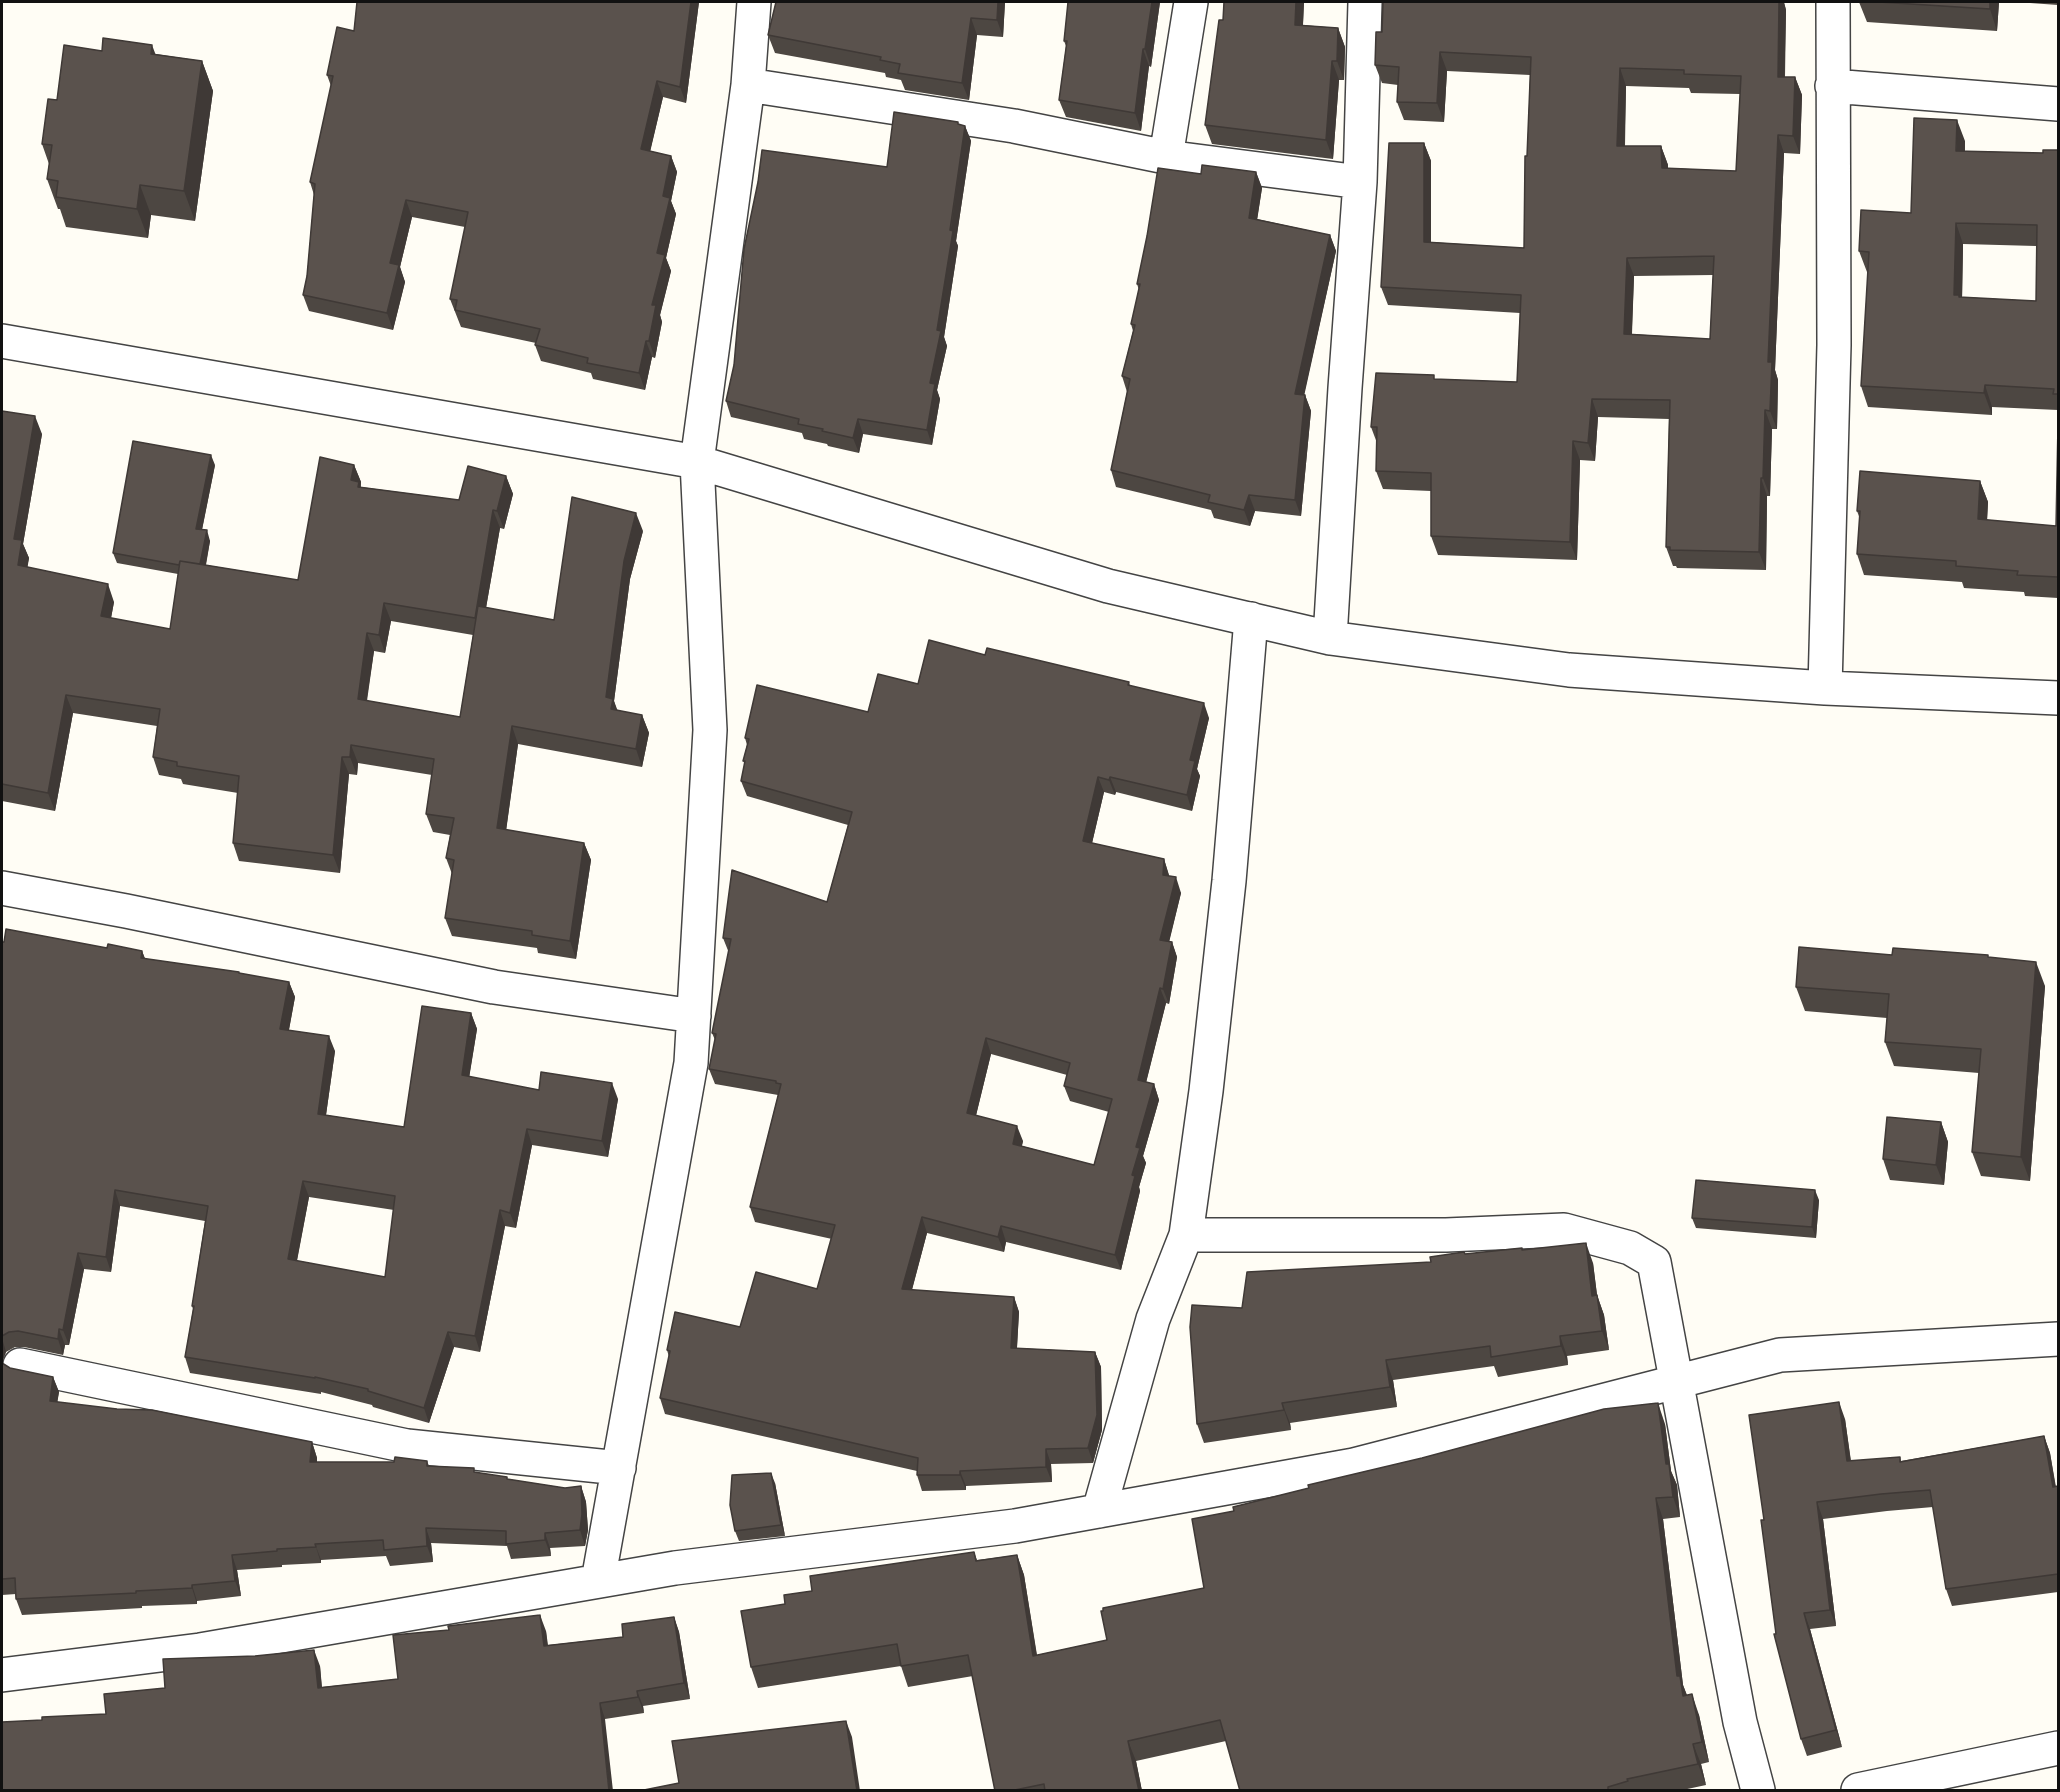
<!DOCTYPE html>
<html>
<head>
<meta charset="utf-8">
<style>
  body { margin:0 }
  #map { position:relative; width:2060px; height:1792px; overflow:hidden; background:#fffdf5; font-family:"Times New Roman",serif }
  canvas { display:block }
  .frame { position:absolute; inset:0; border:3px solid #111; pointer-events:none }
</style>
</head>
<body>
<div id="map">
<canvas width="2060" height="1792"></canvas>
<div class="frame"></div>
</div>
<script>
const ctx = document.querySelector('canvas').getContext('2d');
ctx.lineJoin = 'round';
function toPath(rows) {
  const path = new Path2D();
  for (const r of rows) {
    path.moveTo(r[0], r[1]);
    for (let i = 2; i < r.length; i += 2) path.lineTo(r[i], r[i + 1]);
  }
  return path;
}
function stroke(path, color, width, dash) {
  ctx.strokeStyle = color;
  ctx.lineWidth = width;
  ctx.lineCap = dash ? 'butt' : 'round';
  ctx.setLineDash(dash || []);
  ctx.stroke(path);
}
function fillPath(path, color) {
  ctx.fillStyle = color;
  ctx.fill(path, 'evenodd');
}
const street = toPath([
  [748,85,1014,126,1166,157,1360,182],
  [1832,86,2058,104],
  [1166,157,1191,2],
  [2,341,697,462,1108,586,1330,638,1569,670,1825,688,2058,698],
  [1330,638,1345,388,1360,182,1365,2],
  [1825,688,1834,345,1833,2],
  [2,888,126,911,494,987,694,1016],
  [1186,1235,1446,1235,1564,1230,1630,1248,1654,1262,1740,1722,1758,1790],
  [20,1365,407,1446,619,1468],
  [1099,1511,1153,1319,1186,1235,1206,1091,1229,881,1251,619],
  [598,1581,691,1063,710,730,697,462,748,85,754,2],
  [2,1675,200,1650,675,1568,1015,1526,1354,1465,1780,1355,2058,1339],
  [1858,1790,2058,1748]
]);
stroke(street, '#444', 36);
stroke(street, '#fff', 33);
fillPath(toPath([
  [699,2,686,103,663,97,650,151,671,156,677,172,671,201,676,214,666,258,671,271,660,315,662,322,655,358,652,357,645,390,593,379,591,373,541,361,535,345,536,343,461,327,450,299,465,227,412,217,400,267,405,282,393,330,309,311,303,295,307,276,314,195,310,182,331,86,327,75,354,31],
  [776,2,1005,2,1003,37,977,35,969,100,905,90,901,80,886,77,885,73,775,53,768,35],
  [1067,2,1160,2,1151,67,1149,66,1141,131,1066,117,1059,100,1066,46,1064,41,1068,4],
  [1224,2,1304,2,1303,25,1338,28,1345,47,1344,80,1339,80,1333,159,1212,144,1205,125,1223,20],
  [1859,2,1999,2,1997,31,1867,22],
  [2016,2,2058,2,2058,5],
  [1784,3,1786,10,1785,77,1795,77,1802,95,1800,154,1784,153,1775,370,1778,380,1777,429,1772,429,1770,496,1767,496,1766,570,1677,568,1676,566,1673,566,1666,547,1669,419,1598,417,1595,461,1580,460,1577,560,1438,555,1431,536,1431,491,1383,489,1376,471,1377,443,1371,427,1435,379,1517,382,1520,313,1388,305,1381,287,1424,143,1431,161,1431,242,1524,248,1530,75,1447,71,1444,122,1404,120,1397,102,1398,85,1382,83,1375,65,1382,32],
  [1626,86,1689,88,1691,93,1740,94,1736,171,1668,168,1668,165,1661,146,1625,146],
  [1713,275,1710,339,1632,334,1634,276],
  [102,51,156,54,202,61,213,91,195,221,151,215,148,238,66,227,60,209,58,209,47,179,49,164,42,144,57,100],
  [959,125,965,126,971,141,956,241,958,246,944,337,947,346,937,390,940,399,932,445,863,434,859,453,828,446,827,444,804,439,802,433,731,417,726,401,887,167],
  [1965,141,1965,151,2043,153,2058,150,2058,410,1992,407,1992,415,1868,407,1861,386,1868,272,1867,272,1859,251,1911,213],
  [1963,244,2036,246,2036,301,1962,297],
  [1256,172,1262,188,1257,219,1330,235,1336,251,1304,394,1305,395,1311,411,1301,516,1255,511,1250,526,1214,518,1211,510,1116,487,1111,470,1127,392,1122,376,1133,331,1131,324,1139,290,1137,284,1201,174],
  [2,411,42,434,23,544,29,558,27,567,114,602,111,618,170,629,178,574,117,563,113,553,215,465,202,530,210,541,206,565,298,580,354,465,361,482,361,487,459,500,506,476,513,494,504,529,500,528,486,608,554,620,643,531,630,579,614,701,617,711,642,715,649,733,642,767,518,744,506,830,584,843,591,860,576,959,538,953,537,948,452,936,445,918,452,874,446,858,450,835,433,832,426,814,432,775,358,763,357,775,349,774,340,873,239,861,233,843,238,793,183,784,181,779,159,775,153,757,157,726,73,713,55,811,2,801],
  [391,621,473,635,460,717,367,701,374,651,385,653],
  [2058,424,2058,598,2025,596,2024,592,1964,588,1962,582,1864,575,1857,554,1860,519,1857,511,1980,481,1988,502,1987,520,2056,526],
  [985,655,1129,682,1130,686,1209,718,1197,769,1200,776,1192,811,1116,792,1115,795,1104,792,1092,843,1164,859,1169,876,1181,893,1169,941,1172,942,1177,957,1169,1004,1166,1003,1146,1082,1154,1084,1159,1100,1143,1156,1146,1163,1139,1187,1140,1191,1121,1270,1006,1242,1004,1252,927,1233,912,1290,1014,1297,1019,1312,1017,1348,1095,1352,1101,1367,1102,1430,1093,1463,1051,1464,1052,1482,966,1486,966,1490,922,1491,917,1475,917,1471,665,1414,660,1398,669,1357,667,1350,740,1327,817,1289,832,1239,755,1222,750,1207,778,1095,715,1084,709,1069,715,1040,712,1033,729,953,723,938,827,902,848,825,747,796,741,781,745,764,743,761,747,745,745,738,868,712,918,684],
  [991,1054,1067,1075,1064,1086,1070,1101,1109,1112,1094,1165,1022,1146,1023,1141,976,1115],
  [2,942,107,948,142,951,145,959,289,982,295,997,289,1030,335,1051,326,1115,404,1127,471,1013,477,1029,469,1077,539,1090,618,1099,608,1157,532,1145,516,1228,505,1226,480,1352,454,1347,429,1423,373,1407,372,1405,321,1392,321,1394,190,1373,185,1357,193,1309,192,1306,205,1221,120,1206,111,1272,84,1269,69,1345,65,1345,63,1355,24,1347,15,1347,6,1352,2,1362,2,1364,10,1368,53,1377,59,1392,57,1402,312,1442,317,1458,317,1462,394,1462,427,1461,429,1466,476,1473,507,1479,565,1488,581,1486,586,1502,588,1530,585,1546,550,1548,551,1556,511,1559,507,1546,431,1543,433,1562,390,1566,386,1556,321,1560,321,1563,282,1565,282,1567,237,1570,241,1596,197,1601,197,1604,142,1606,142,1608,22,1615,16,1599,16,1594,2,1595],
  [309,1197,394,1210,385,1277,297,1261],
  [1892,955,1989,958,2045,986,2030,1181,1981,1176,1972,1152,1979,1073,1894,1066,1885,1042,1887,1018,1805,1011,1796,987],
  [1941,1122,1948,1142,1944,1185,1890,1180,1883,1159],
  [1819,1200,1816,1238,1696,1228,1692,1218],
  [1522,1248,1523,1250,1593,1263,1597,1295,1604,1315,1609,1350,1567,1356,1568,1365,1498,1377,1494,1366,1393,1380,1397,1407,1290,1423,1291,1430,1204,1443,1197,1424,1242,1308,1465,1254],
  [1845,1419,1851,1461,1900,1457,1901,1461,2044,1436,2050,1453,2056,1487,2058,1486,2058,1592,1952,1606,1946,1589,1933,1507,1887,1511,1823,1519,1836,1626,1810,1629,1842,1747,1807,1756,1801,1739,1764,1520],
  [1665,1424,1671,1471,1677,1485,1680,1517,1663,1519,1683,1685,1687,1695,1699,1715,1709,1762,1701,1764,1706,1785,1678,1791,1240,1791,1226,1741,1136,1761,1142,1791,995,1791,973,1676,908,1687,901,1666,758,1688,751,1667,785,1604,812,1591,974,1552,977,1560,1017,1555,1024,1575,1037,1655,1107,1640,1204,1588,1234,1511],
  [775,1483,785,1536,739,1541,735,1531],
  [674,1617,679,1632,690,1699,643,1706,644,1713,605,1719,42,1720,106,1714,165,1688,320,1666,322,1687,398,1679,546,1631,548,1645,623,1637]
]), '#4d4742');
fillPath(toPath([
  [691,2,699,2,686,103,680,87],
  [998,2,1005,2,1003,37,997,20],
  [1152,2,1160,2,1151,67,1145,49],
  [1296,2,1304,2,1302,44,1295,25],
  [1779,2,1784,2,1786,10,1784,95,1778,77],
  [1990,2,1999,2,1997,31,1990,9],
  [971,18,977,35,969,100,962,83],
  [1338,28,1345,47,1344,80,1337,61],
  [152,45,163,74,151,54],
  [1143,49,1149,66,1141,131,1135,113],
  [1440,52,1447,71,1444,122,1437,103],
  [202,61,213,91,195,221,184,191],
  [1332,61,1339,80,1333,159,1326,140],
  [1620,68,1626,86,1624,165,1617,146],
  [1795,77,1802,95,1800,154,1793,136],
  [657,81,663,97,647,165,641,149],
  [1957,120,1965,141,1964,172,1956,151],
  [965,126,971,141,956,241,958,246,944,337,947,346,937,390,940,399,932,445,927,430,930,383],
  [1778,135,1784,153,1775,370,1778,380,1777,429,1770,411,1768,362],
  [1424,143,1431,161,1431,260,1424,242],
  [1661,146,1668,165,1668,186,1662,168],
  [671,156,677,172,671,201,676,214,666,258,671,271,660,315,662,322,655,358,649,341,663,196],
  [1256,172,1262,188,1255,234,1249,218],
  [140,185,151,215,148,238,137,209],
  [406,200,412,217,400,267,405,282,393,330,387,313,390,263],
  [1956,223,1963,244,1962,302,1954,295],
  [1330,235,1336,251,1301,410,1295,394],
  [1627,258,1634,276,1631,352,1624,334],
  [646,341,652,357,645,390,639,373],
  [1985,385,1992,407,1992,415,1984,393],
  [1305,395,1311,411,1301,516,1295,500],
  [1592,399,1598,417,1595,461,1588,443],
  [1765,410,1772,429,1770,496,1763,478],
  [35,416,42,434,23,544,29,558,25,583,18,565,14,539],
  [858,419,863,434,859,453,853,438],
  [1573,441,1580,460,1577,560,1570,542],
  [211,455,215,465,200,539,196,529],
  [354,465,361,482,360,486,365,500,351,480],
  [506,476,513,494,504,529,497,511],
  [1761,478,1767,496,1766,570,1759,552],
  [1980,481,1988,502,1986,540,1978,519],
  [1249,495,1255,511,1250,526,1244,510],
  [493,510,500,528,481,636,475,618],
  [636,513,643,531,630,579,614,701,620,717,612,714,606,697,624,561],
  [207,530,210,541,203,579,199,569],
  [108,584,114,602,108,634,101,616],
  [384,603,391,621,385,653,379,635],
  [367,633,374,651,364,717,358,699],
  [66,695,73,713,55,811,48,793],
  [1204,703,1209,718,1197,769,1200,776,1192,811,1187,795,1190,760],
  [642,715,649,733,642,767,636,749],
  [512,726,518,744,504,846,497,828],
  [351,745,358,763,357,775,350,757],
  [342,757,349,774,340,873,333,855],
  [1098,777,1104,792,1089,856,1083,841],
  [1110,777,1116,792,1115,795,1109,780],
  [584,843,591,860,576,959,570,941],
  [1164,859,1169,875,1169,890,1163,875],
  [1176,877,1181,893,1166,955,1160,940],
  [1172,942,1177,957,1169,1004,1163,989],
  [142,951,148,966,141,958],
  [2036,962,2045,986,2030,1181,2021,1157],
  [289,982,295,997,286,1045,280,1029],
  [1160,988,1166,1003,1143,1095,1138,1080],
  [471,1013,477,1029,467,1091,462,1075],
  [329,1036,335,1051,324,1129,318,1114],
  [986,1038,991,1054,973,1128,967,1113],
  [612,1083,618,1099,608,1157,602,1141],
  [1154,1084,1159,1100,1143,1156,1146,1163,1139,1187,1140,1191,1121,1270,1115,1255,1132,1175,1136,1147],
  [1941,1122,1948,1142,1944,1185,1936,1165],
  [1017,1126,1023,1141,1018,1159,1013,1144],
  [527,1129,532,1145,516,1228,510,1213],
  [303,1181,309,1197,294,1275,288,1259],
  [115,1190,120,1206,111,1272,106,1257],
  [1815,1190,1819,1200,1816,1238,1812,1227],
  [500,1210,505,1226,480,1352,475,1336],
  [922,1217,927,1233,908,1304,902,1289],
  [1001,1226,1006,1242,1004,1252,998,1237],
  [1586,1243,1593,1263,1597,1295,1604,1315,1609,1350,1602,1331,1592,1296],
  [78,1253,84,1269,69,1345,63,1330],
  [1014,1297,1019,1312,1016,1363,1011,1348],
  [59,1329,65,1345,63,1355,58,1339],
  [448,1332,454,1347,429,1423,424,1408],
  [1560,1336,1567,1356,1568,1365,1561,1346],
  [2,1338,6,1352,2,1362,2,1371],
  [1095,1352,1101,1367,1102,1430,1093,1463,1088,1448],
  [1386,1360,1393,1380,1397,1407,1390,1387],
  [53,1377,59,1392,55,1417,50,1401],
  [1839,1402,1845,1419,1853,1478,1847,1461],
  [1282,1403,1290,1423,1291,1430,1284,1410],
  [1658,1403,1665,1424,1671,1471,1677,1485,1680,1517,1673,1497,1666,1464],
  [2044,1436,2050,1453,2058,1502,2053,1487],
  [312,1442,317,1458,316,1478,310,1462],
  [1046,1449,1051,1464,1052,1482,1046,1467],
  [960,1471,966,1486,966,1490,960,1475],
  [771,1473,775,1483,785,1536,781,1525],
  [581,1486,586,1502,588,1530,585,1546,580,1530],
  [1656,1498,1663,1519,1683,1685,1687,1696,1691,1716,1677,1676],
  [1817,1502,1823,1519,1836,1626,1830,1610],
  [426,1528,431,1543,433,1562,427,1546],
  [545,1533,550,1548,551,1556,545,1540],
  [315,1544,321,1560,321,1563,316,1547],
  [232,1555,237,1570,241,1596,235,1581],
  [1017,1555,1024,1575,1040,1676,1033,1656],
  [192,1585,197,1601,197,1604,192,1588],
  [1804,1613,1810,1629,1842,1747,1836,1730],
  [540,1615,546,1631,549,1661,544,1646],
  [674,1617,679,1632,690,1699,684,1683],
  [314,1650,320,1666,323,1704,318,1688],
  [637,1691,643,1706,644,1713,638,1697],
  [1692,1694,1699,1715,1709,1762,1702,1742],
  [600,1703,605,1719,613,1791,609,1791],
  [846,1721,852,1737,860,1791,857,1791],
  [1128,1741,1136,1761,1142,1791,1139,1791],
  [1693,1744,1701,1764,1706,1785,1698,1764]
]), '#3f3936');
const building = toPath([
  [357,2,691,2,680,87,657,81,641,149,671,156,663,196,670,198,657,253,665,255,652,305,656,305,649,341,646,341,639,373,587,363,588,358,535,345,540,329,455,310,457,300,450,299,468,212,406,200,390,263,399,265,387,313,303,295,307,276,315,184,310,182,333,76,327,75,337,27,354,31,357,2],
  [776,2,998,2,997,20,971,18,962,83,898,73,900,64,880,60,881,57,768,35,776,2],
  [1068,2,1152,2,1145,49,1143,49,1135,113,1059,100,1067,41,1064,41,1068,2],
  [1224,2,1296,2,1295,25,1338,28,1337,61,1332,61,1326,140,1205,125,1219,20,1223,20,1224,2],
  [1383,2,1779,2,1778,77,1795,77,1793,136,1778,135,1768,362,1772,362,1770,411,1765,410,1763,478,1761,478,1759,552,1670,550,1670,547,1666,547,1670,400,1592,399,1588,443,1573,441,1570,542,1431,536,1431,473,1376,471,1377,427,1371,427,1376,373,1434,375,1434,379,1517,382,1521,295,1381,287,1389,143,1424,143,1424,242,1524,248,1525,156,1527,156,1531,57,1440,52,1437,103,1397,102,1399,67,1375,65,1376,32,1382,32,1383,2],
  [1620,68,1684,70,1684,74,1741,76,1736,171,1662,168,1661,146,1617,146,1620,68],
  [1714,256,1710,339,1624,334,1627,258,1714,256],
  [1879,2,1990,2,1990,9,1879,2],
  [103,38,152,45,151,54,202,61,184,191,140,185,137,209,56,197,58,181,47,179,52,145,42,144,48,99,57,100,64,45,102,51,103,38],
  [894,112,958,122,958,124,965,126,950,230,953,231,937,330,941,331,930,383,935,384,927,430,858,419,853,438,822,431,823,429,798,424,799,419,726,401,734,365,744,249,758,182,762,150,887,167,894,112],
  [1914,118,1957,120,1956,151,2043,153,2043,150,2058,150,2058,394,2053,394,2054,389,1985,385,1984,393,1861,386,1869,252,1859,251,1861,210,1911,213,1914,118],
  [1956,223,2037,225,2036,301,1959,297,1959,295,1954,295,1956,223],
  [1202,165,1256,172,1249,218,1330,235,1295,394,1305,395,1295,500,1249,495,1244,510,1208,502,1210,495,1111,470,1130,379,1122,376,1135,325,1131,324,1140,284,1137,284,1147,236,1158,168,1201,174,1202,165],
  [2,411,35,416,14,539,22,540,18,565,108,584,101,616,170,629,180,561,298,580,320,457,354,465,351,480,359,482,358,487,459,500,468,466,506,476,497,511,493,510,475,618,384,603,379,635,367,633,358,699,460,717,478,606,554,620,572,497,636,513,624,561,606,697,613,699,611,709,642,715,636,749,512,726,497,828,584,843,570,941,532,935,532,931,445,918,454,860,446,858,454,818,426,814,434,759,351,745,350,757,342,757,333,855,233,843,239,776,177,766,177,762,153,757,160,709,66,695,48,793,2,784,2,411],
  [2058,424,2058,577,2017,575,2018,571,1956,566,1956,561,1857,554,1860,511,1857,511,1860,471,1980,481,1978,519,2056,526,2058,424],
  [133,441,211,455,196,529,207,530,200,564,180,561,179,565,113,553,133,441],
  [929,640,985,655,987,648,1129,682,1128,685,1204,703,1190,760,1195,761,1187,795,1110,777,1109,780,1098,777,1083,841,1164,859,1163,875,1176,877,1160,940,1172,942,1163,989,1160,988,1138,1080,1154,1084,1136,1147,1140,1148,1132,1175,1135,1176,1115,1255,1001,1226,998,1237,922,1217,902,1289,1014,1297,1011,1348,1095,1352,1097,1415,1088,1448,1046,1449,1046,1467,960,1471,960,1475,917,1475,918,1458,660,1398,670,1351,667,1350,675,1312,740,1327,756,1272,817,1289,835,1225,750,1207,781,1084,776,1083,776,1081,709,1069,716,1034,712,1033,731,939,723,938,732,870,827,902,852,812,741,781,745,761,743,761,749,739,745,738,757,685,868,712,878,674,918,684,929,640],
  [986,1038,1070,1063,1064,1086,1112,1099,1094,1165,1013,1144,1017,1126,967,1113,986,1038],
  [6,929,107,948,108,944,142,951,141,958,239,972,239,973,289,982,280,1029,329,1036,318,1114,404,1127,422,1006,471,1013,462,1075,539,1090,541,1072,612,1083,602,1141,527,1129,510,1213,500,1210,475,1336,448,1332,424,1408,368,1391,368,1389,315,1377,315,1378,185,1357,194,1306,192,1306,208,1206,115,1190,106,1257,78,1253,63,1330,59,1329,58,1339,18,1331,9,1332,2,1336,2,942,4,942,6,929],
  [303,1181,395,1196,385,1277,288,1259,303,1181],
  [1799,947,1892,955,1893,948,1988,955,1988,957,2036,962,2021,1157,1972,1152,1981,1049,1885,1042,1889,994,1796,987,1799,947],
  [1887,1117,1941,1122,1936,1165,1883,1159,1887,1117],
  [1696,1180,1815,1190,1812,1227,1692,1218,1696,1180],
  [1586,1243,1592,1296,1597,1295,1602,1331,1560,1336,1561,1346,1491,1357,1490,1346,1386,1360,1390,1387,1282,1403,1284,1410,1197,1424,1190,1327,1192,1305,1242,1308,1247,1272,1431,1262,1430,1257,1464,1252,1465,1254,1522,1248,1522,1250,1586,1243],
  [2,1363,10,1368,53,1377,50,1401,117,1409,152,1410,312,1442,310,1462,394,1462,395,1457,427,1461,427,1466,474,1468,474,1472,507,1477,507,1479,565,1488,581,1486,582,1514,580,1530,545,1533,545,1540,506,1544,506,1531,426,1528,427,1546,384,1550,383,1540,315,1544,316,1547,277,1549,277,1551,232,1555,235,1581,192,1585,192,1588,136,1591,136,1593,16,1599,15,1578,2,1579,2,1363],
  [1839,1402,1847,1461,1900,1457,1900,1462,2044,1436,2053,1487,2058,1486,2058,1574,1946,1589,1930,1490,1881,1494,1817,1502,1830,1610,1804,1613,1836,1730,1801,1739,1774,1634,1776,1634,1761,1520,1764,1520,1749,1415,1839,1402],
  [1658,1403,1666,1464,1669,1464,1673,1497,1656,1498,1677,1676,1680,1676,1683,1696,1692,1694,1702,1742,1693,1744,1698,1764,1627,1779,1628,1781,1608,1787,1608,1790,1605,1791,1240,1791,1220,1720,1128,1741,1139,1791,1045,1791,1044,1784,1010,1791,995,1791,968,1655,901,1666,897,1644,751,1667,741,1611,785,1604,784,1595,812,1591,810,1576,974,1552,976,1561,1017,1555,1033,1656,1107,1640,1101,1611,1103,1611,1103,1608,1204,1588,1192,1519,1234,1511,1233,1507,1309,1488,1308,1485,1422,1458,1604,1409,1658,1403],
  [771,1473,781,1525,735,1531,730,1505,732,1475,771,1473],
  [540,1615,544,1646,623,1637,622,1624,674,1617,684,1683,637,1691,638,1697,600,1703,609,1791,2,1791,2,1722,42,1720,42,1717,106,1714,104,1694,165,1688,163,1659,255,1656,314,1650,318,1688,398,1679,393,1635,449,1630,448,1626,540,1615],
  [846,1721,857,1791,639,1791,679,1783,672,1741,846,1721]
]);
fillPath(building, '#5a524d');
stroke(building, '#3f3936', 1.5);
</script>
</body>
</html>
